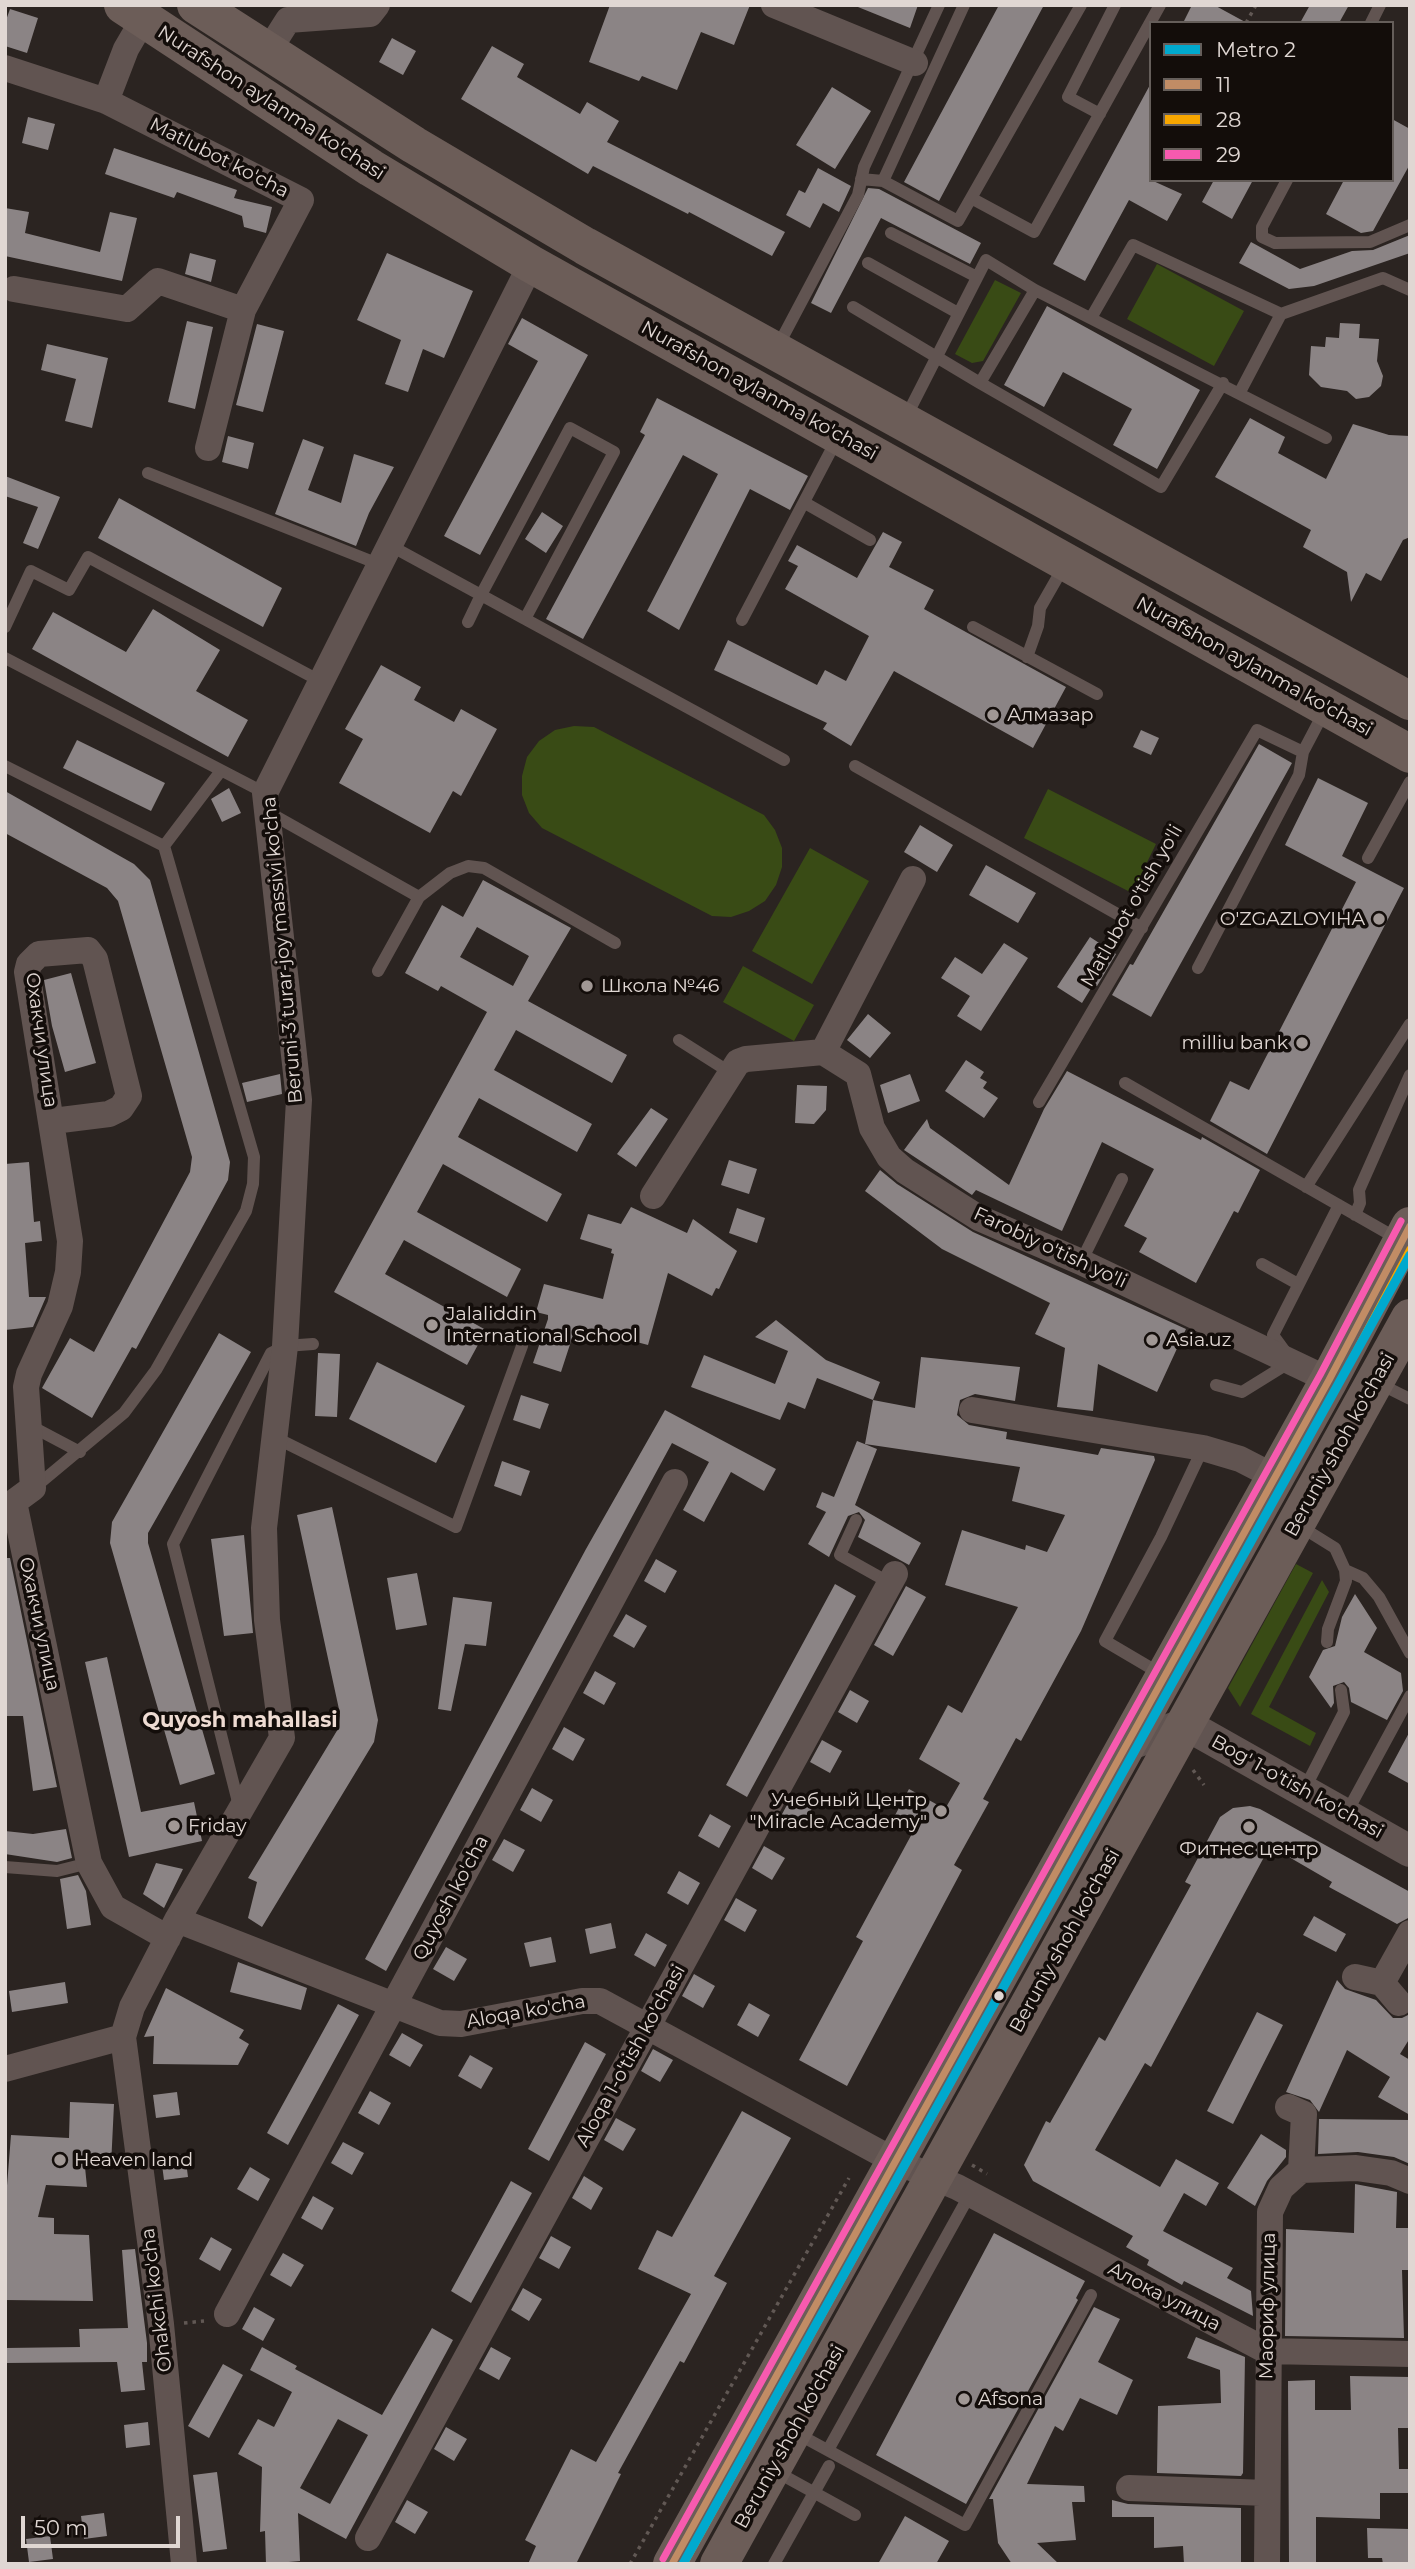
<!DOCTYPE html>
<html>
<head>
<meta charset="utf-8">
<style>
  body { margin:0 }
  #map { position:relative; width:1415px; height:2569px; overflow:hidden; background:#2b2421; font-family:Montserrat,sans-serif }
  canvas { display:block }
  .frame { position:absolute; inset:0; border:7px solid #e0d7d3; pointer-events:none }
  .legend { position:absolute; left:1149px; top:21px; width:245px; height:161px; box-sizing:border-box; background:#130d0a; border:2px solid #655e5a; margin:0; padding:9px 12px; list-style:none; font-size:21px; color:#e0d7d3 }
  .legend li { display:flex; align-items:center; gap:14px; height:35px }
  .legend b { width:35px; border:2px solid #655e5a }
  .scale { position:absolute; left:21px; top:2516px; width:159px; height:32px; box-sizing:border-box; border:4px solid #e0d7d3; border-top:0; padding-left:9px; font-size:21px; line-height:24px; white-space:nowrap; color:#e0d7d3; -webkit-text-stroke:5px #130d0a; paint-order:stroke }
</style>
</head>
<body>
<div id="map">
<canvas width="1415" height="2569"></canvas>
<div class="frame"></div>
<ul class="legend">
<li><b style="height:9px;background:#00a9ce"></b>Metro 2</li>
<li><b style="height:9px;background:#c18c65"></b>11</li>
<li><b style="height:9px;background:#f7a600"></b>28</li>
<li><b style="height:9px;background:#f75aaf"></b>29</li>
</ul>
<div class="scale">50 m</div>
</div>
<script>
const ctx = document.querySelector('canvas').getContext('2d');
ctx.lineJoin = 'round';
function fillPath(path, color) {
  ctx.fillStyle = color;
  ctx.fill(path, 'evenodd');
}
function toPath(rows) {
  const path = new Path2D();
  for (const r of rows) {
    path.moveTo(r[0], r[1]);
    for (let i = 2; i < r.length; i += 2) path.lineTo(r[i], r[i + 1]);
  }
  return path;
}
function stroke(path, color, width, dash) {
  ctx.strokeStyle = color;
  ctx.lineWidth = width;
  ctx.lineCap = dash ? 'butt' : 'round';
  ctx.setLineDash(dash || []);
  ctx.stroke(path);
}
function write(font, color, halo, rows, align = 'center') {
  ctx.font = font + ' Montserrat,sans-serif';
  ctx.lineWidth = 7;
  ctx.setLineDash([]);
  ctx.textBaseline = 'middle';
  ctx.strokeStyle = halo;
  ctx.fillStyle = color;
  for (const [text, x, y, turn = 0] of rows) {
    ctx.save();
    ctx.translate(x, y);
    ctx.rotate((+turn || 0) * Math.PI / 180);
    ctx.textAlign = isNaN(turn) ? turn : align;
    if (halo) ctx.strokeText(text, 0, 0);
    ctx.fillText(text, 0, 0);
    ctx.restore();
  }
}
fillPath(toPath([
  [1157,264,1244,311,1214,366,1127,319],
  [995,280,1021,293,983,361,972,363,955,354],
  [574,726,594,727,764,815,775,830,782,848,782,867,776,885,765,901,749,911,731,917,712,916,542,828,529,813,522,795,522,776,527,757,539,741,555,730],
  [1048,789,1156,844,1132,893,1024,838],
  [810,848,869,881,812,984,752,951],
  [743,966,814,1005,794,1041,723,1002],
  [1296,1564,1313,1573,1240,1707,1228,1688],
  [1322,1580,1329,1592,1269,1707,1316,1733,1310,1746,1251,1714]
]), '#394b15');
fillPath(toPath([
  [610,5,750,5,734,45,701,32,677,90,642,76,639,81,589,62],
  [853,5,918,5,910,28],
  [999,5,1044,5,939,201,904,182],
  [1192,5,1214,5,1247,23,1183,23],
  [1310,5,1349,5,1339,23,1300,23],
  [10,9,38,18,27,53,5,46,5,23],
  [392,38,416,51,403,75,379,62],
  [492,46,524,64,517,77,580,114,587,102,619,121,607,142,785,232,772,256,689,212,688,214,593,166,588,174,461,99],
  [1151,83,1151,180,1182,194,1167,221,1129,200,1085,281,1053,264],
  [832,87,871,111,835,169,796,145],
  [28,117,55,124,48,150,22,143],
  [1392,119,1410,129,1410,164,1373,231,1361,233,1326,214,1344,180,1392,180],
  [114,148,237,190,234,198,272,207,266,233,244,227,242,216,177,192,174,198,105,174],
  [818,168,851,186,839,212,823,203,810,228,786,215,799,190,805,193],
  [1214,180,1253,180,1232,219,1202,202],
  [868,188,879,189,981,243,970,264,881,218,831,313,811,303],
  [5,208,29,212,25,233,100,252,110,212,137,218,122,281,5,256],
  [1410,235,1410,253,1314,286,1289,289,1239,263,1251,242,1300,269,1352,251,1373,250],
  [190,253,216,260,211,282,185,274],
  [387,253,473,291,444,358,423,349,408,392,385,384,401,340,357,320],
  [1047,306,1200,390,1157,469,1113,445,1132,409,1063,372,1044,407,1004,385],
  [522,318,588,355,480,555,444,536,538,361,508,344],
  [187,321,213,327,195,409,168,402],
  [1340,323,1360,324,1359,338,1379,339,1377,361,1383,376,1381,386,1369,397,1356,399,1347,391,1321,387,1309,375,1311,346,1325,347,1326,337,1339,338],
  [257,324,284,331,263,412,236,405],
  [47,344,108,358,92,428,65,421,76,379,41,370],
  [657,398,808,476,790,510,750,489,679,630,647,611,718,474,683,455,583,639,546,619,645,435,640,432],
  [1250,418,1285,437,1278,453,1326,479,1353,424,1389,435,1410,436,1410,537,1403,540,1381,581,1366,573,1351,602,1347,572,1303,547,1311,530,1215,477],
  [228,436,254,443,248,469,222,462],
  [303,439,324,447,308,490,341,503,354,454,394,467,369,513,356,546,275,514],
  [5,476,60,497,38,549,23,543,38,507,5,496],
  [119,498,282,588,263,627,98,538],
  [542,512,563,526,546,553,525,539],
  [883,532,902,542,889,567,934,590,924,609,1066,687,1033,748,894,671,851,746,823,729,827,723,714,670,728,640,817,685,825,670,846,681,869,636,785,589,798,566,788,561,797,545,857,578],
  [153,609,220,650,196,691,248,720,228,757,32,649,53,612,126,652],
  [381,665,421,687,414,700,454,722,461,709,497,729,461,796,453,791,430,833,339,783,363,739,345,729],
  [1141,730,1159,738,1151,755,1133,747],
  [77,740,165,783,151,811,63,768],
  [1259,744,1292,763,1151,1017,1112,995,1130,964,1133,965],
  [1318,778,1368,803,1342,856,1404,888,1267,1154,1210,1121,1230,1081,1249,1090,1356,882,1285,845],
  [229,788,241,813,222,822,211,799],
  [5,791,134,864,150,880,230,1162,228,1180,136,1349,132,1347,92,1418,42,1388,70,1338,94,1352,190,1172,192,1157,118,901,107,888,5,833],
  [920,825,953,845,937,872,904,852],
  [986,865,1036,893,1018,923,969,895],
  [483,880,571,928,528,1001,627,1055,612,1083,516,1030,494,1070,592,1124,577,1152,479,1098,458,1137,562,1194,547,1222,443,1164,417,1212,521,1269,507,1297,404,1240,385,1274,486,1330,467,1365,334,1292,487,1012,441,986,438,991,405,973,442,905,463,917],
  [477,927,529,956,513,986,460,957],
  [1090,937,1116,954,1097,986,1093,985,1082,1003,1057,987],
  [1004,943,1028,958,981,1031,957,1016,970,996,941,978,955,957,982,974],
  [71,973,96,1063,65,1072,52,1026,44,980],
  [868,1014,891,1033,870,1058,847,1040],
  [966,1060,984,1072,980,1078,987,1082,983,1088,998,1098,984,1118,945,1091],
  [1067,1071,1201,1140,1202,1137,1260,1170,1238,1213,1234,1211,1196,1283,1139,1252,1147,1238,1124,1226,1154,1169,1102,1142,1062,1231,976,1190,972,1195,904,1150,927,1119,930,1128,1009,1185,1044,1109],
  [280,1074,282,1094,247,1102,242,1083],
  [910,1074,920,1101,888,1113,880,1085],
  [797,1085,827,1086,826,1110,814,1124,795,1123],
  [651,1108,668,1119,636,1167,617,1154],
  [729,1160,757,1169,749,1194,721,1185],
  [29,1162,34,1222,40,1221,42,1241,25,1243,29,1297,46,1297,33,1327,5,1330,5,1164],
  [880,1170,897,1184,973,1232,1186,1329,1157,1392,1098,1364,1093,1411,1057,1407,1065,1348,1035,1334,1050,1303,942,1249,865,1191],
  [631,1207,687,1233,693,1219,737,1251,719,1289,716,1288,712,1296,668,1273,648,1345,576,1326,561,1372,533,1363,548,1319,548,1315,536,1312,544,1284,603,1299,614,1254,611,1253,612,1249,580,1239,588,1214,621,1224],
  [737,1208,765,1218,757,1243,729,1233],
  [776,1320,826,1360,880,1382,873,1400,817,1378,805,1409,788,1402,780,1420,691,1387,704,1355,775,1384,788,1351,755,1337],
  [219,1333,251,1352,148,1533,148,1543,215,1774,180,1785,110,1543,112,1522],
  [318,1353,340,1354,337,1417,315,1416],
  [921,1357,1020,1367,1015,1401,975,1394,960,1400,957,1415,969,1425,1007,1432,1006,1439,1098,1455,1101,1448,1154,1456,1155,1460,1081,1631,1021,1741,1016,1738,983,1799,989,1802,954,1865,962,1870,847,2086,799,2060,863,1941,856,1937,914,1830,893,1819,909,1789,945,1809,960,1783,919,1759,948,1705,962,1713,1018,1607,945,1585,962,1530,1025,1550,1026,1545,1047,1552,1065,1515,1012,1501,1020,1467,865,1444,873,1400,915,1408],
  [377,1362,465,1406,436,1463,349,1419],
  [521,1395,549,1404,540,1429,513,1420],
  [665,1410,776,1469,764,1491,731,1472,704,1522,683,1510,709,1462,672,1443,386,1971,365,1959,586,1549],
  [857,1441,877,1449,855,1505,921,1543,909,1565,858,1537,865,1520,859,1512,848,1516,829,1557,808,1544,826,1512,816,1507,822,1492,834,1497],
  [502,1461,530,1471,521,1496,494,1486],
  [332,1507,378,1720,374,1742,262,1927,248,1918,257,1882,248,1878,338,1729,340,1714,297,1515],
  [244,1535,253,1633,224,1636,211,1539],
  [5,1558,10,1558,57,1787,33,1791,23,1716,5,1716],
  [656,1559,677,1571,665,1593,644,1581],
  [417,1573,427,1625,396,1630,387,1578],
  [835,1584,856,1596,747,1797,726,1785],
  [906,1586,926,1597,893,1656,874,1645],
  [1355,1594,1377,1628,1364,1652,1401,1673,1403,1691,1387,1720,1351,1702,1349,1688,1344,1682,1333,1686,1334,1703,1331,1708,1309,1677,1323,1650,1335,1646,1342,1617],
  [453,1597,492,1602,486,1646,465,1644,451,1711,438,1709],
  [626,1614,647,1626,634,1648,613,1636],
  [107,1657,141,1812,194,1802,202,1841,129,1857,85,1662],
  [595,1671,616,1683,604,1705,583,1693],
  [850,1690,869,1701,857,1723,838,1712],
  [564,1727,585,1739,573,1761,552,1749],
  [1410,1731,1410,1784,1388,1772],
  [822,1740,842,1751,830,1773,810,1762],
  [532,1788,553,1800,541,1822,520,1810],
  [793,1794,814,1805,801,1827,781,1816],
  [1250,1806,1260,1809,1410,1892,1410,1917,1397,1924,1329,1887,1332,1882,1270,1846,1151,2067,1145,2063,1095,2150,1160,2187,1176,2159,1219,2183,1206,2206,1184,2193,1163,2231,1233,2268,1227,2278,1251,2291,1253,2316,1184,2281,1182,2285,1147,2265,1149,2260,1126,2247,1133,2236,1033,2181,1024,2165,1046,2121,1050,2123,1099,2037,1105,2041,1191,1885,1185,1882,1220,1817,1233,1808],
  [710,1814,731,1826,719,1848,698,1836],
  [66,1829,72,1858,57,1862,5,1854,5,1831,33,1834],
  [504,1839,525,1850,513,1872,492,1860],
  [764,1846,785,1858,772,1880,752,1868],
  [156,1863,183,1869,164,1908,143,1894],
  [679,1871,700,1883,688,1905,667,1893],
  [78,1875,86,1891,91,1925,67,1929,60,1879],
  [736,1898,757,1910,745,1932,724,1920],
  [1314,1916,1346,1934,1336,1952,1303,1935],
  [611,1923,616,1948,590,1954,585,1929],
  [646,1933,667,1945,655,1967,634,1955],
  [551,1937,556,1962,530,1967,524,1943],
  [446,1947,467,1959,454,1981,433,1969],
  [238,1962,307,1988,301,2010,230,1992],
  [694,1974,715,1986,703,2008,682,1996],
  [1337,1980,1345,1989,1376,2000,1393,2018,1402,2018,1410,2014,1410,2038,1400,2054,1410,2060,1410,2115,1378,2097,1390,2077,1347,2050,1319,2112,1310,2100,1286,2092],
  [65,1982,68,2003,12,2012,9,1991],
  [166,1988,244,2030,239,2038,249,2044,238,2065,153,2064,154,2036,144,2037],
  [749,2003,770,2015,758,2037,737,2025],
  [338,2004,359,2015,288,2145,267,2133],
  [1257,2012,1283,2025,1233,2124,1207,2111],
  [402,2033,423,2045,410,2067,389,2055],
  [585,2042,606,2054,549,2161,528,2149],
  [653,2049,673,2060,660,2082,641,2071],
  [470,2055,493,2068,481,2089,458,2076],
  [370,2091,391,2103,379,2125,358,2113],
  [177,2092,180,2115,156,2118,153,2095],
  [70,2102,114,2104,111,2166,85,2167,87,2187,46,2185,38,2217,54,2218,54,2234,89,2235,93,2301,5,2300,5,2211,11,2135,69,2138],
  [742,2111,791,2138,714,2276,727,2283,684,2363,680,2361,618,2473,621,2474,576,2564,528,2564,536,2546,525,2540,571,2449,596,2462,691,2294,638,2269,657,2230,672,2237],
  [616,2118,636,2129,623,2151,604,2140],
  [1319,2119,1410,2120,1410,2164,1394,2157,1358,2152,1318,2154],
  [1261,2134,1286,2150,1286,2157,1267,2181,1255,2206,1227,2188],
  [343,2142,364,2153,352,2175,331,2163],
  [185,2154,188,2177,164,2180,161,2157],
  [250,2167,270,2179,258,2201,237,2189],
  [584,2176,603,2188,591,2210,572,2198],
  [511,2181,532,2193,471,2303,451,2291],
  [1355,2184,1397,2192,1396,2228,1410,2228,1410,2270,1402,2270,1404,2338,1285,2336,1286,2229,1354,2233],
  [313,2196,334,2208,322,2230,301,2218],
  [994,2233,1085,2281,1076,2298,1078,2300,966,2504,876,2455],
  [551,2236,571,2247,559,2269,539,2258],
  [211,2237,232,2249,220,2271,199,2259],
  [135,2249,147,2343,147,2362,142,2362,145,2390,121,2392,117,2362,5,2363,5,2348,80,2347,79,2329,128,2328,122,2250],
  [283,2253,304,2265,291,2287,270,2275],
  [523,2288,542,2299,529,2321,511,2310],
  [254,2307,275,2319,263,2341,242,2329],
  [1094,2307,1120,2319,1098,2362,1133,2380,1117,2415,1080,2398,1063,2431,1055,2426,1027,2484,1084,2486,1085,2502,1072,2502,1076,2540,1037,2543,1059,2564,1012,2564,998,2543,993,2499,989,2499],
  [432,2328,453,2340,346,2539,298,2513,300,2561,266,2564,265,2531,260,2532,262,2467,238,2454,258,2419,274,2427,292,2392,250,2370,262,2347,297,2366,295,2369,382,2415],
  [338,2419,368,2435,330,2504,300,2488],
  [1196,2337,1245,2357,1243,2473,1241,2476,1157,2473,1158,2406,1221,2403,1220,2370,1187,2358],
  [491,2347,511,2358,499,2380,479,2369],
  [223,2364,243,2375,209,2438,188,2426],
  [1350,2376,1410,2377,1410,2428,1398,2428,1399,2469,1410,2469,1410,2493,1380,2493,1380,2519,1316,2517,1316,2564,1289,2564,1288,2381,1315,2380,1315,2410,1351,2410],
  [148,2422,150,2445,126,2448,124,2425],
  [446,2427,467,2439,454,2461,434,2449],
  [217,2472,227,2549,203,2552,193,2475],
  [407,2500,428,2512,415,2534,395,2522],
  [1112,2500,1128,2504,1241,2508,1241,2564,1184,2564,1183,2546,1154,2548,1154,2517,1112,2517],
  [104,2513,107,2536,84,2539,81,2516],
  [905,2516,949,2541,936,2564,878,2564],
  [1367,2528,1410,2529,1409,2564,1383,2564,1382,2558,1368,2558],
  [50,2536,53,2559,29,2562,26,2539]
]), '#8b8485');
stroke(toPath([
  [1246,23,1256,5],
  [1193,1770,1204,1785],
  [972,2165,987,2174],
  [184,2323,204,2321],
  [630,2564,849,2178]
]), '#615854', 3.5, [3.5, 5]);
stroke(toPath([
  [1371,23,1380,5],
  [1100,114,1068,97,1115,5],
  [861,179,883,181,958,221,1081,5],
  [1287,180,1262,227,1262,237,1275,243,1370,242,1410,225],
  [883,181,964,5],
  [971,198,1034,232,1160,5],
  [891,233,977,277],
  [868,263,958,313],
  [853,307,980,383,1035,290],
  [1091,318,1133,245,1281,314],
  [778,346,858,195,864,167,939,5],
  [980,383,1161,487,1223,383],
  [1240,392,1281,314,1383,278,1410,290],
  [905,419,986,260,1035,290,1326,438],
  [148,473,381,565],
  [805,503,870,540],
  [391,546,481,595,525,619,614,452,570,428,481,595,468,622],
  [525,619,784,760],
  [742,620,837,439],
  [5,627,31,571,69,590,88,557,322,682],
  [973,627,1097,694],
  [1027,657,1038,626,1040,608,1064,566],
  [5,658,265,793],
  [5,766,164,846,254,1157,253,1184,246,1211,156,1370,124,1413,34,1488],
  [855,766,1142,928],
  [268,812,419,897,450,873,468,866,484,868,615,943],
  [164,846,220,772],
  [1368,858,1410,782],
  [1198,968,1299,775,1303,752,1324,712],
  [378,971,419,897],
  [679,1040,731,1073],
  [1125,1083,1398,1239],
  [1039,1102,1257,730,1303,752],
  [1306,1187,1410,1024],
  [1355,1215,1360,1203,1359,1190,1410,1075],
  [1081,1262,1122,1179],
  [1262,1264,1298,1284],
  [1378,1383,1410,1399],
  [1216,1385,1242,1392,1292,1361,1273,1335,1339,1205],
  [27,1424,80,1452],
  [274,1437,456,1527,522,1346],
  [856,1520,840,1555,890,1583],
  [1298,1525,1335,1548,1345,1570,1346,1581,1328,1629,1327,1642],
  [1345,1570,1363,1578,1379,1597,1410,1653],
  [1161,1674,1105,1641,1161,1537,1203,1448],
  [1304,1790,1344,1712,1341,1690],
  [239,1806,173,1544,271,1353,285,1346,313,1344],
  [1346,1814,1410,1696],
  [5,1867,57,1871,89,1863],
  [796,2433,965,2525,1091,2295],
  [828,2450,970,2194],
  [775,2471,855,2515],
  [774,2564,829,2466]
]), '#615451', 12);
stroke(toPath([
  [774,5,915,63],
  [267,53,288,20,370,14,377,5],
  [5,68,106,101,301,200,243,310,208,448],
  [106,101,126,49,143,20],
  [14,289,127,309,158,281,243,310],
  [823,1052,913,879],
  [53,1121,109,1114,121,1108,129,1096,95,959,88,950,39,954,29,964,27,972,70,1241,68,1272,60,1306,29,1374,26,1387,33,1488,14,1502,89,1863,113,1907,168,1938],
  [653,1196,738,1062,746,1059,823,1052,858,1074,872,1128,889,1157,905,1171,979,1218,1081,1262,1329,1380],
  [972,1410,1203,1448,1240,1459,1275,1477],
  [177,1920,440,2023,461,2024,582,2001,600,2001,895,2161,957,2187,1267,2351,1410,2354],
  [1355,1977,1382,1983,1399,2003],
  [1382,1983,1410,1933],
  [5,2069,123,2037],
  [1288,2107,1304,2114,1301,2170],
  [227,2314,675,1482],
  [1129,2488,1267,2493],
  [368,2538,895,1574],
  [184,2564,161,2324,123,2037,132,2007,177,1920,282,1738,267,1620,264,1528,285,1346,299,1100,265,793,531,264],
  [1267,2564,1270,2212,1281,2188,1301,2170,1356,2168,1391,2173,1410,2181]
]), '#615451', 26);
stroke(toPath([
  [1125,1746,1185,1724,1410,1851]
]), '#615451', 32);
stroke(toPath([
  [123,5,371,168,531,264,1410,754],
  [196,5,414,145,585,246,1410,701],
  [672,2564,1329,1380,1410,1226],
  [719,2564,1410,1318]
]), '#6c5d58', 38);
stroke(toPath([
  [672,2564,1329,1380,1410,1226]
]), '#c18c65', 7);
stroke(toPath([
  [684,2564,1338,1385,1410,1249]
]), '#f7a600', 7);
stroke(toPath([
  [663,2559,1320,1375,1401,1221]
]), '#f75aaf', 7);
stroke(toPath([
  [683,2564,1410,1255]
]), '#00a9ce', 9);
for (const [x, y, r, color] of [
  [993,715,7,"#a19895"],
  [1379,919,7,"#a19895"],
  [587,986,7,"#a19895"],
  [1302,1043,7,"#a19895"],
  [432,1325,7,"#a19895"],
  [1152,1340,7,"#a19895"],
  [941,1811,7,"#a19895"],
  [174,1826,7,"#a19895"],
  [1249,1827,7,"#a19895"],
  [999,1996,6,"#e0d7d3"],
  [60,2160,7,"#a19895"],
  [964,2399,7,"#a19895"]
]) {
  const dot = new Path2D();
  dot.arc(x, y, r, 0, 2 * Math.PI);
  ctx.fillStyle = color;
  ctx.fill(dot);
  stroke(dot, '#130d0a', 2.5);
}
write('19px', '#e0d7d3', '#130d0a', [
  ["Nurafshon aylanma ko'chasi",271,103,33],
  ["Matlubot ko'cha",219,158,27],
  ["Nurafshon aylanma ko'chasi",759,391,29],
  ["Nurafshon aylanma ko'chasi",1254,667,29],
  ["Matlubot o'tish yo'li",1132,906,-60],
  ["Beruni-3 turar-joy massivi ko'cha",283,950,-95],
  ["Охакчи улица",41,1040,82],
  ["Farobiy o'tish yo'li",1050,1248,25],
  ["Beruniy shoh ko'chasi",1340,1445,-61],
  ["Охакчи улица",39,1624,78],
  ["Bog' 1-o'tish ko'chasi",1297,1787,29],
  ["Quyosh ko'cha",451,1898,-62],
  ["Beruniy shoh ko'chasi",1065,1941,-61],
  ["Aloqa ko'cha",526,2012,-10],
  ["Aloqa 1-o'tish ko'chasi",631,2056,-61],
  ["Алока улица",1164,2297,28],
  ["Ohakchi ko'cha",157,2300,-97],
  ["Маориф улица",1268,2306,-89],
  ["Beruniy shoh ko'chasi",790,2437,-61]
]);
write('19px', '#e0d7d3', '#130d0a', [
  ["Алмазар",1007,715],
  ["O'ZGAZLOYIHA",1365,919,"right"],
  ["Школа №46",601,986],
  ["milliu bank",1288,1043,"right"],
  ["Jalaliddin",446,1314],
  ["International School",446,1336],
  ["Asia.uz",1166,1340],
  ["Учебный Центр",927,1800,"right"],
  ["\"Miracle Academy\"",927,1822,"right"],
  ["Friday",188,1826],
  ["Фитнес центр",1249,1849,"center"],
  ["Heaven land",74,2160],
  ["Afsona",978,2399]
], 'left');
write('bold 21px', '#eedbd2', '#130d0a', [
  ["Quyosh mahallasi",240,1721]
]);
</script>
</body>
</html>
